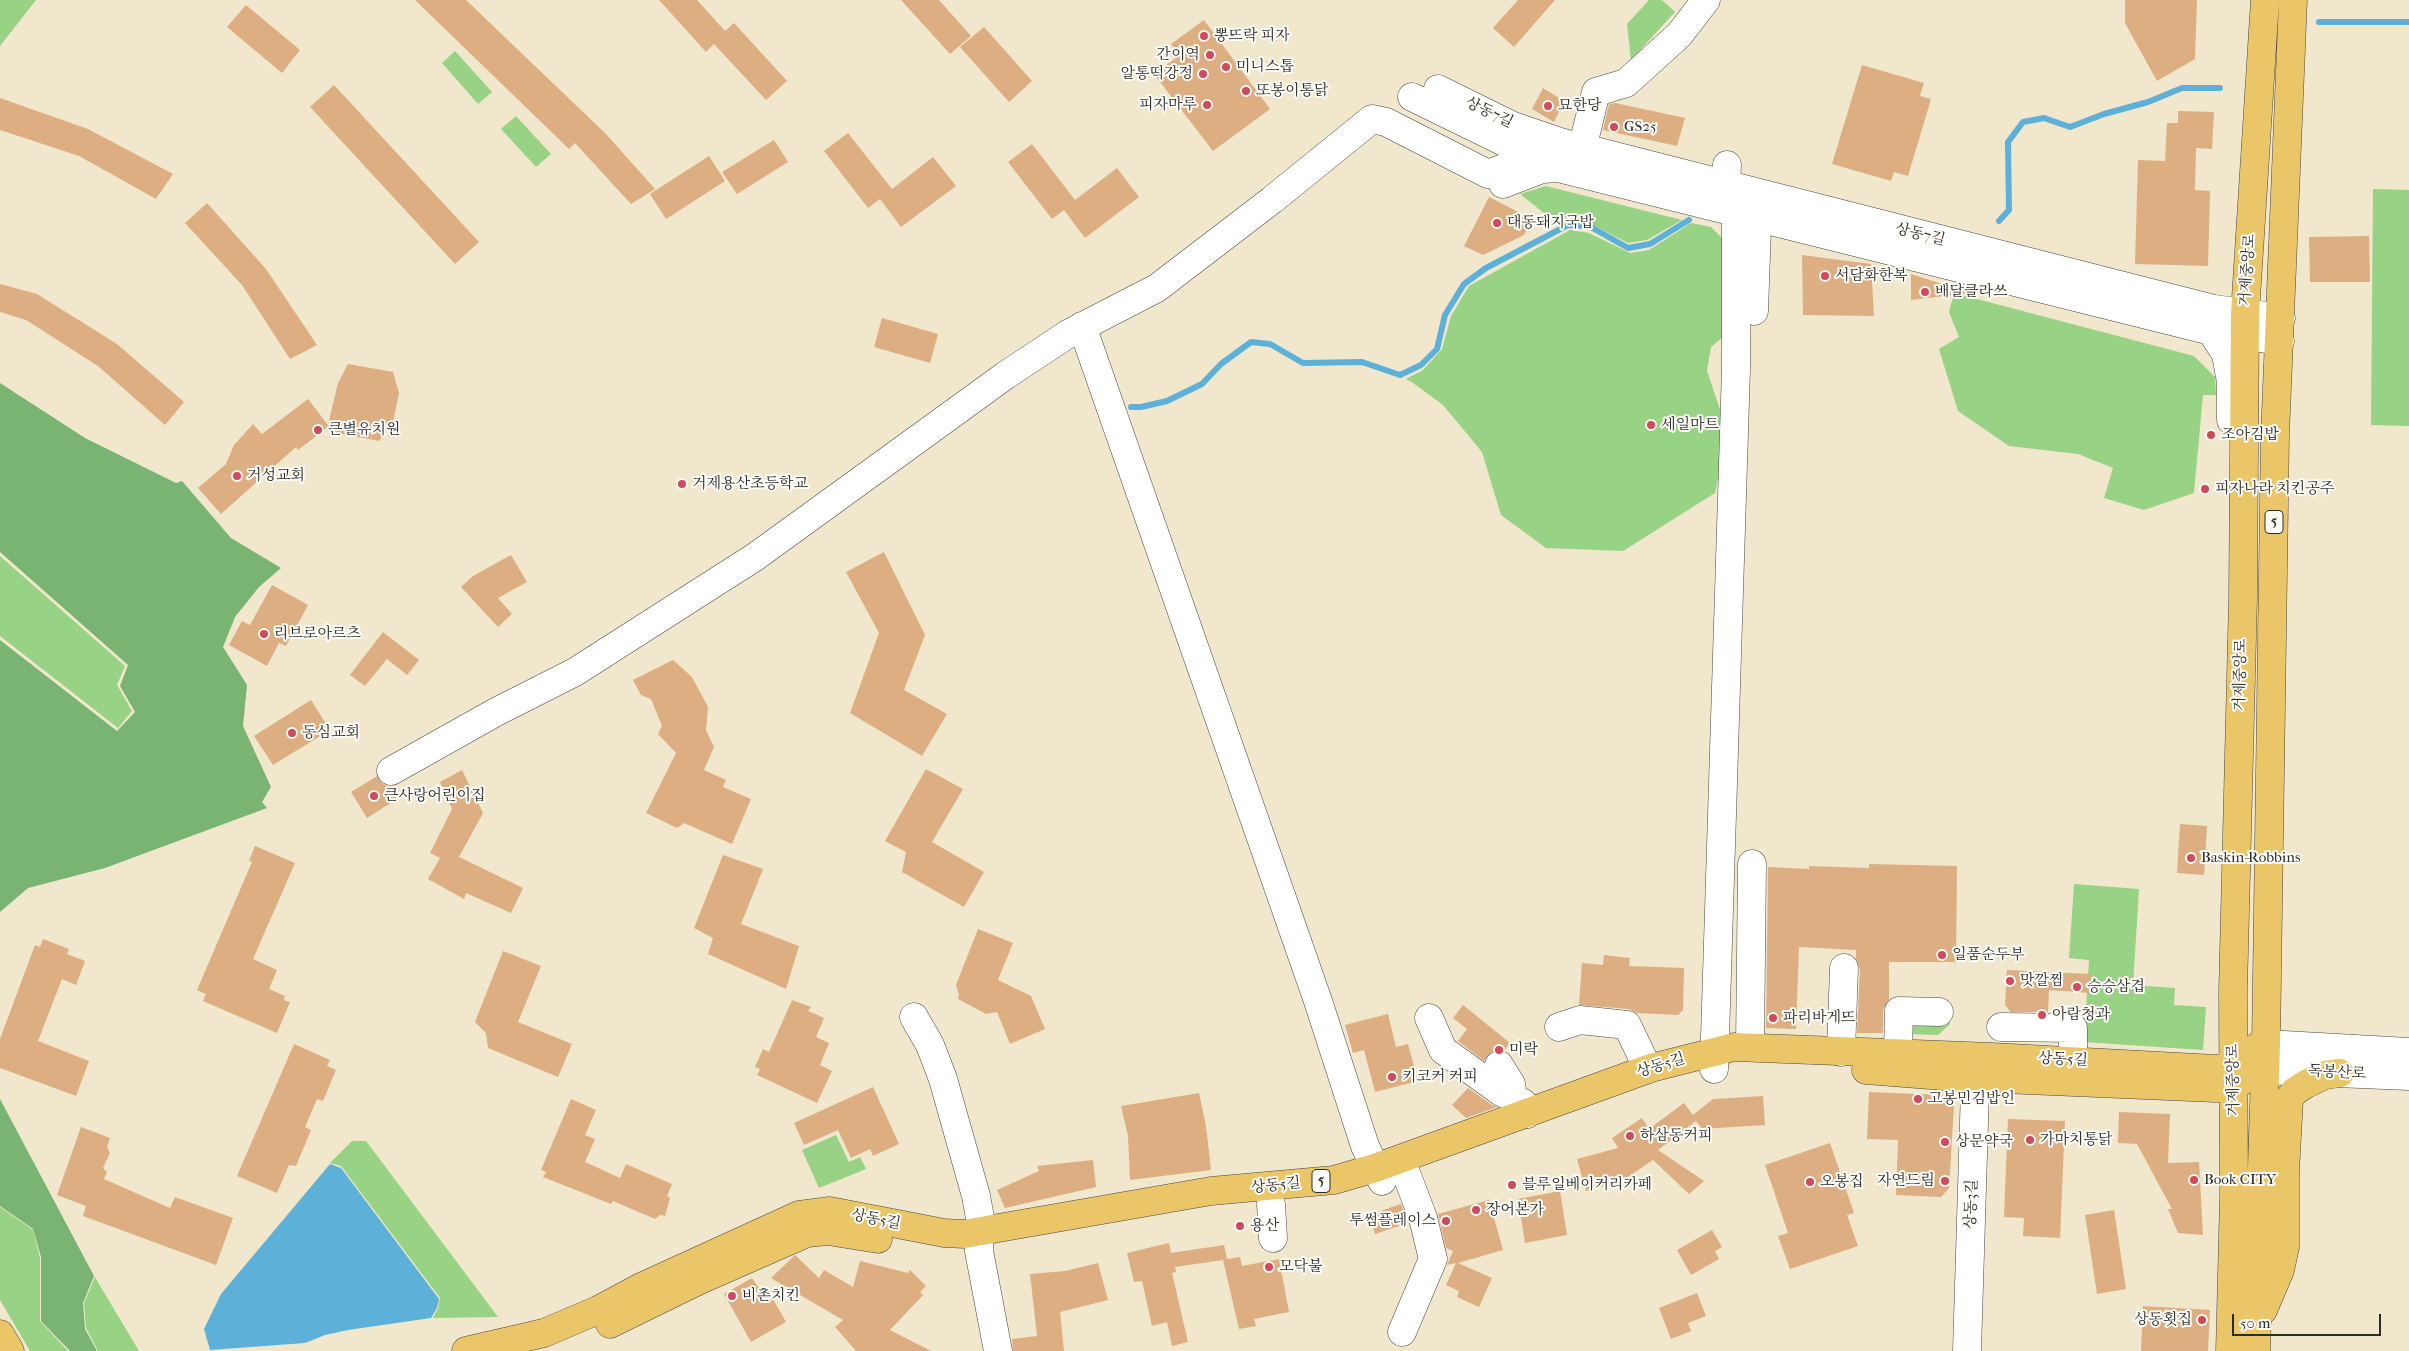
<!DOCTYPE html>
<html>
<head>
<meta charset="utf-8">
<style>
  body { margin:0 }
  #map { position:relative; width:2409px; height:1351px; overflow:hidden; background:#f1e7cc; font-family:"IM FELL French Canon",serif }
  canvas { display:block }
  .scale { position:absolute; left:2232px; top:1314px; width:149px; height:22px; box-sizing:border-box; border:2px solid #2b2b2b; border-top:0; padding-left:6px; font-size:15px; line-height:18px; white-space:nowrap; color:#2b2b2b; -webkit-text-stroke:4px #fdfcf7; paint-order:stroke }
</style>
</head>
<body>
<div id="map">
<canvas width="2409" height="1351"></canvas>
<div class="scale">50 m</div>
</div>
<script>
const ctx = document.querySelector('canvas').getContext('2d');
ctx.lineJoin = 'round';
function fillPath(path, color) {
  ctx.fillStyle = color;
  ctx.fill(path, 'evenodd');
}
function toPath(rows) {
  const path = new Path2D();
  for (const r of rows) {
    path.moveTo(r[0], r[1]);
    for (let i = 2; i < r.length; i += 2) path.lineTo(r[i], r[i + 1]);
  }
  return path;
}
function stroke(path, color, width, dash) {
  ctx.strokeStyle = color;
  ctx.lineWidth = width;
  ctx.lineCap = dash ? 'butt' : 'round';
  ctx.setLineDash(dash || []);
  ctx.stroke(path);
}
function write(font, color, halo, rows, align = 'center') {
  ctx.font = font + ' "IM FELL French Canon","Noto Serif KR",serif';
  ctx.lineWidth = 4;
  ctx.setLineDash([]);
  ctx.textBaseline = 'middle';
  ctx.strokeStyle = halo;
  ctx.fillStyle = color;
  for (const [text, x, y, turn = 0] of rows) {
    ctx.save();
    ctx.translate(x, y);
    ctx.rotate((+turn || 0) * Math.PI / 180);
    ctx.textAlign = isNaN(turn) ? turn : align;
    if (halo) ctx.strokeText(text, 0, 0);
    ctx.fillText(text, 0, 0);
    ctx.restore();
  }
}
fillPath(toPath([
  [0,0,36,0,0,46],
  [1649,0,1662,0,1675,12,1631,60,1627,24],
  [455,51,492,92,478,104,442,63],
  [516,116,551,154,536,167,501,129],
  [1546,186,1682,220,1647,240,1628,243,1589,223,1567,222,1559,225,1520,194],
  [2373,189,2409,190,2409,426,2371,425],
  [1691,223,1711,227,1724,240,1723,337,1711,347,1707,371,1728,433,1715,493,1623,551,1546,548,1501,515,1482,452,1443,405,1413,383,1406,379,1423,370,1442,349,1451,316,1469,286,1570,230,1589,233,1630,253,1649,250],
  [1954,293,2194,356,2215,377,2216,395,2203,395,2194,493,2144,510,2104,498,2113,468,2078,454,2009,446,1958,411,1939,349,1959,337,1949,312],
  [0,556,125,666,117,685,132,711,118,728,0,636],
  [2074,884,2139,889,2133,985,2175,988,2174,1005,2206,1007,2203,1050,2084,1042,2089,960,2069,958],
  [1950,1005,1950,1024,1938,1035,1903,1034,1903,1020],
  [836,1135,849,1162,860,1157,866,1169,819,1188,802,1150],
  [352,1141,366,1141,498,1317,433,1318,438,1308,440,1298,341,1166,330,1163],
  [0,1207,33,1230,40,1258,40,1321,68,1351,30,1351,0,1300],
  [95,1277,99,1284,139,1351,98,1351,86,1328,84,1303]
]), '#97d285');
fillPath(toPath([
  [0,383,85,438,176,483,182,481,231,538,281,568,259,587,235,617,223,647,247,685,243,726,271,787,262,802,267,808,105,868,28,888,0,912,0,640,117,731,135,712,120,686,128,665,0,552],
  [0,1099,94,1276,83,1303,85,1329,97,1351,70,1351,41,1321,41,1257,33,1229,0,1206]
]), '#79b472');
fillPath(toPath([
  [330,1164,341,1168,439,1299,437,1308,431,1318,348,1330,325,1335,305,1343,210,1350,204,1329,221,1294]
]), '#5db0d8');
stroke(toPath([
  [2319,22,2409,22],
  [1999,221,2009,210,2008,142,2023,122,2044,118,2070,127,2104,114,2148,102,2182,88,2220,88],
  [1131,407,1141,407,1167,401,1202,384,1221,364,1251,342,1270,344,1303,363,1362,362,1400,375,1421,365,1437,349,1445,315,1464,284,1486,268,1568,225,1589,226,1628,248,1650,244,1689,220]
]), '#5db0d8', 6);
fillPath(toPath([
  [415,0,466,0,606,134,655,189,631,204,575,143,569,149],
  [659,0,697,0,725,31,734,23,787,81,766,100,714,44,706,52],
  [901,0,939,0,971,36,950,54],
  [1518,0,1555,0,1514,47,1493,28],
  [2125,0,2197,0,2195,59,2157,81,2125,23],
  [246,5,300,50,282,73,227,27],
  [1204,20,1270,109,1213,151,1154,74,1180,55,1171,44],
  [984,27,1032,81,1009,102,960,47],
  [1862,65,1924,83,1920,96,1931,99,1908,176,1894,172,1891,181,1832,164],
  [334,85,479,242,455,264,310,107],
  [1543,88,1564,101,1554,122,1532,109],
  [0,98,88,129,173,174,156,199,79,156,0,130],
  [1615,103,1685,118,1677,146,1603,130,1609,104],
  [2178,111,2214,112,2212,149,2196,148,2195,190,2210,191,2208,266,2135,264,2138,160,2165,161,2167,123,2178,123],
  [848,133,892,189,933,157,956,186,901,227,880,199,868,208,824,151],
  [774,140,788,162,737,194,722,172],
  [1032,144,1075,200,1117,168,1139,197,1085,238,1064,210,1052,219,1008,162],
  [709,156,725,181,666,219,650,194],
  [1489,197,1532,219,1524,235,1483,255,1464,246],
  [207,203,266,269,317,345,290,359,242,285,185,223],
  [2369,236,2370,282,2310,282,2309,237],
  [1802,255,1871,264,1874,316,1803,315],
  [1911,274,1970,293,1911,300],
  [0,284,37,294,117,344,184,402,165,425,98,366,26,320,0,312],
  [882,318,938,334,930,363,874,347],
  [348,364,393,372,399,393,393,422,379,441,327,431,328,427,298,450,296,447,221,514,198,488,226,464,234,445,253,424,262,434,308,399,328,425,338,383],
  [884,552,925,635,904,690,947,714,922,756,850,713,879,633,846,572],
  [511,555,527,582,498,598,512,614,498,627,461,587,473,576],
  [272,585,308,605,286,646,279,643,267,666,229,645,242,621,250,625],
  [383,632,419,660,407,675,387,659,365,686,350,675],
  [673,660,692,677,708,707,706,730,714,747,704,770,726,780,723,787,751,799,732,844,684,823,677,828,646,813,676,753,658,734,662,726,651,699,641,695,633,680],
  [311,700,330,730,273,765,254,736],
  [926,769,963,789,932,842,984,872,964,907,902,872,906,852,885,841],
  [462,770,483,813,459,857,523,888,511,913,466,893,464,899,428,879,440,858,430,853,452,809,440,782],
  [377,776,383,784,388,786,397,799,367,818,351,792],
  [2180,824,2207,826,2204,875,2177,873],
  [255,846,295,863,253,959,277,970,269,989,285,996,284,1000,290,1002,277,1033,203,1001,206,994,197,990,252,862,249,861],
  [723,855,763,869,741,924,799,946,786,989,708,954,713,938,694,928],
  [1869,864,1957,866,1956,962,1889,962,1889,1000,1883,1010,1883,1033,1857,1033,1860,969,1856,958,1856,950,1799,947,1796,1029,1766,1028,1768,867,1809,869,1809,866,1869,868],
  [978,929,1013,943,998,980,1031,996,1045,1029,1010,1044,997,1012,986,1014,958,999,959,995,956,985],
  [43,939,69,949,67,954,85,961,76,985,62,979,38,1041,89,1061,76,1096,0,1068,0,1039,35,945,40,947],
  [503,951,541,966,518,1022,572,1044,558,1077,488,1048,486,1033,475,1022],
  [1604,955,1630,958,1629,966,1684,968,1683,1010,1678,1015,1637,1013,1629,1009,1579,1005,1582,963,1603,965],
  [2007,970,2091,974,2090,993,2049,990,2048,1012,2011,1012,2005,1005],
  [792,1000,811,1007,808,1011,824,1018,816,1037,829,1043,820,1065,832,1071,817,1103,757,1075,760,1069,755,1067,763,1049,769,1052],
  [1463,1005,1510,1043,1504,1051,1491,1052,1484,1061,1458,1041,1467,1029,1453,1018],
  [1388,1014,1396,1047,1408,1044,1418,1081,1375,1092,1364,1050,1353,1053,1345,1025],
  [294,1044,330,1060,327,1066,336,1070,323,1101,317,1099,305,1127,311,1130,296,1166,289,1165,277,1193,237,1176],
  [873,1087,899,1144,873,1156,870,1149,851,1158,838,1130,804,1145,794,1123],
  [1468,1088,1492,1105,1497,1107,1466,1118,1452,1105],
  [1869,1092,1942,1095,1954,1105,1949,1188,1941,1197,1896,1195,1898,1140,1867,1139],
  [1199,1093,1206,1126,1211,1170,1130,1180,1128,1136,1121,1106],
  [1763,1096,1765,1125,1702,1129,1696,1121,1658,1150,1704,1181,1689,1194,1653,1160,1622,1181,1586,1191,1577,1159,1618,1148,1612,1138,1642,1118,1649,1129,1684,1103,1693,1115,1713,1099],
  [571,1099,596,1110,585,1135,595,1139,585,1162,620,1178,626,1164,672,1184,667,1196,670,1198,665,1216,660,1215,655,1219,613,1201,611,1204,543,1177,546,1172,541,1170],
  [2119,1112,2170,1114,2168,1163,2199,1162,2203,1235,2178,1233,2168,1209,2172,1209,2137,1144,2118,1143],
  [2008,1119,2065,1121,2060,1238,2023,1236,2024,1218,2004,1217],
  [81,1127,110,1138,107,1147,110,1153,103,1168,107,1172,104,1179,170,1208,175,1197,233,1218,216,1265,83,1216,86,1206,57,1195],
  [1830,1143,1854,1213,1847,1215,1858,1246,1790,1269,1778,1236,1788,1233,1765,1165],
  [1093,1160,1096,1187,1005,1208,997,1190,1039,1171,1037,1166],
  [1560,1191,1567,1235,1525,1243,1518,1199],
  [1489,1200,1503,1250,1458,1263,1492,1278,1479,1307,1457,1297,1459,1291,1446,1285,1456,1263,1447,1265,1453,1251,1446,1248,1438,1214],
  [1401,1204,1408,1223,1375,1234,1369,1215],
  [2114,1210,2126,1289,2097,1294,2085,1215],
  [1712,1230,1722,1247,1715,1251,1719,1259,1691,1275,1677,1250],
  [1169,1243,1171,1253,1224,1245,1227,1259,1240,1257,1242,1266,1279,1259,1289,1312,1254,1319,1256,1326,1239,1329,1223,1260,1175,1267,1176,1272,1172,1273,1188,1342,1172,1346,1167,1322,1152,1326,1142,1281,1134,1282,1127,1253],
  [795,1255,819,1278,824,1270,853,1287,860,1261,908,1273,910,1270,926,1286,920,1292,923,1295,890,1330,931,1351,856,1351,835,1327,843,1320,771,1278],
  [1098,1263,1108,1300,1060,1312,1064,1351,1013,1351,1012,1339,1037,1336,1030,1274,1065,1271],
  [752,1278,760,1290,765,1285,786,1322,751,1342,724,1294],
  [1697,1293,1706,1316,1688,1323,1691,1331,1671,1339,1659,1308],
  [2143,1306,2210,1310,2208,1351,2141,1351]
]), '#ddae81');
const minor = toPath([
  [1438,89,1513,126,1560,142],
  [1412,97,1541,160],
  [1582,149,1596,92,1626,83,1679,35,1706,0],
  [1503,184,1542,169,1558,168,2211,331,2280,341],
  [1750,202,1757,227,1754,311],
  [1082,326,1318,1001,1365,1146,1382,1181],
  [2211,331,2226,354,2231,382,2231,420],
  [391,771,496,712,575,672,755,557,1006,375,1068,334,1157,288,1272,200,1372,119,1386,122,1488,174,1506,167,1544,146,1560,142,2214,309,2281,318],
  [914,1017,930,1045,943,1079,976,1196,980,1218,979,1251,998,1351],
  [1429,1018,1443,1050,1501,1092,1523,1103,1527,1114],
  [1559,1027,1580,1020,1627,1025,1648,1069],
  [2001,1027,2073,1028,2073,1060],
  [2266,1044,2409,1052],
  [1750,1047,1752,864],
  [1841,1052,1844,968],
  [1898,1054,1899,1011,1939,1012],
  [1499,1065,1511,1084,1513,1097],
  [1714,1069,1736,369,1736,222,1726,186,1727,165],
  [2264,1070,2409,1076],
  [1271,1204,1273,1238],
  [1402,1332,1433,1259,1423,1218,1406,1173],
  [1967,1351,1976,1057]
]);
const major = toPath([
  [1866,1070,1956,1077,2215,1088,2234,1087,2252,1074,2264,1070],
  [2263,1310,2280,1270,2285,1247,2285,1172,2289,1099,2295,1091,2306,1084,2325,1075,2340,1073],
  [610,1324,700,1280,807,1233,828,1231,878,1239],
  [466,1351,544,1333,598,1310,639,1288,799,1215,830,1211,944,1233,964,1234,1211,1191,1334,1180,1375,1168,1651,1068,1734,1047,1992,1057,2216,1069,2233,1066,2258,1046,2266,1044],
  [2230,1351,2234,1197,2233,991,2243,598,2245,314,2265,0],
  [2256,1351,2266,1044,2275,436,2293,0]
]);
const highway = toPath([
  [0,1334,10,1351]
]);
stroke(minor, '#494743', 29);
stroke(major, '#494743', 29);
stroke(highway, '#494743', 29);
stroke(minor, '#fff', 28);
stroke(major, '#ebc669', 28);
stroke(highway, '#ebc669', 28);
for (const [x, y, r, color] of [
  [1204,36,5,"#d1495b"],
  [1210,55,5,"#d1495b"],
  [1226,67,5,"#d1495b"],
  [1203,74,5,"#d1495b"],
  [1246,91,5,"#d1495b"],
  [1207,105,5,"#d1495b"],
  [1548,106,5,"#d1495b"],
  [1614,127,5,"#d1495b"],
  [1497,223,5,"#d1495b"],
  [1825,276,5,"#d1495b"],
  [1925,292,5,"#d1495b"],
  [1651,425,5,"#d1495b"],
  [318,430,5,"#d1495b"],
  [2211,435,5,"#d1495b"],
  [237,476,5,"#d1495b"],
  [682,484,5,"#d1495b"],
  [2205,489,5,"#d1495b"],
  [264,634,5,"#d1495b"],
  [292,733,5,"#d1495b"],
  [374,796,5,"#d1495b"],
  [2191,858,5,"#d1495b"],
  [1942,955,5,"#d1495b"],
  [2010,981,5,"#d1495b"],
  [2077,987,5,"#d1495b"],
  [2042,1015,5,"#d1495b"],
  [1773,1018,5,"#d1495b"],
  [1499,1050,5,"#d1495b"],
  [1392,1077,5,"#d1495b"],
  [1918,1099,5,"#d1495b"],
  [1630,1136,5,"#d1495b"],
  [2030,1140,5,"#d1495b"],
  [1945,1142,5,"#d1495b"],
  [2194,1180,5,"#d1495b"],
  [1945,1181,5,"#d1495b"],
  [1810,1182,5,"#d1495b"],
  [1512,1185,5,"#d1495b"],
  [1476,1210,5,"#d1495b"],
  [1446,1221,5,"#d1495b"],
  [1240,1226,5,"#d1495b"],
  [1269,1267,5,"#d1495b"],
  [732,1296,5,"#d1495b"],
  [2202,1320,5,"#d1495b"]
]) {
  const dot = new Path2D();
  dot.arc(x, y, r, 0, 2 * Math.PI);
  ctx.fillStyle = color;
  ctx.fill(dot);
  stroke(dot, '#fdfcf7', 2);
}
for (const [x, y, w] of [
  [2274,522,18],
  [1321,1181,18]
]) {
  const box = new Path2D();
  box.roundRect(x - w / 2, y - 11.5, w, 23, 4);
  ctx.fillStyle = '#fdfcf7';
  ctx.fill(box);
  stroke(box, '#2b2b2b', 1);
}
write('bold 14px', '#2b2b2b', null, [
  ["5",2274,522],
  ["5",1321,1181]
]);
write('15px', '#2b2b2b', '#fdfcf7', [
  ["뽕뜨락 피자",1214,36],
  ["간이역",1200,55,"right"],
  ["미니스톱",1236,67],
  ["알통떡강정",1193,74,"right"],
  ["또봉이통닭",1256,91],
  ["피자마루",1197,105,"right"],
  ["묘한당",1558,106],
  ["GS25",1624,127],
  ["대동돼지국밥",1507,223],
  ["서담화한복",1835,276],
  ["배달클라쓰",1935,292],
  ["세일마트",1661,425],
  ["큰별유치원",328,430],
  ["조아김밥",2221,435],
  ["거성교회",247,476],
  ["거제용산초등학교",692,484],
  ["피자나라 치킨공주",2215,489],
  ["리브로아르츠",274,634],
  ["동심교회",302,733],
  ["큰사랑어린이집",384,796],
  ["Baskin-Robbins",2201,858],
  ["일품순두부",1952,955],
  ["맛깔찜",2020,981],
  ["승승삼겹",2087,987],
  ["아람청과",2052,1015],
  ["파리바게뜨",1783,1018],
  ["미락",1509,1050],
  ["키코커 커피",1402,1077],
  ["고봉민김밥인",1928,1099],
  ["하삼동커피",1640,1136],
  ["가마치통닭",2040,1140],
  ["상문약국",1955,1142],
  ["Book CITY",2204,1180],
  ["자연드림",1935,1181,"right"],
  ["오봉집",1820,1182],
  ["블루일베이커리카페",1522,1185],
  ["장어본가",1486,1210],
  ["투썸플레이스",1436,1221,"right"],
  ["용산",1250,1226],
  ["모닥불",1279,1267],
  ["비촌치킨",742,1296],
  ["상동횟집",2192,1320,"right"]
], 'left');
write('15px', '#2b2b2b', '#fdfcf7', [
  ["상동7길",1489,113,26],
  ["상동7길",1920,235,14],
  ["거제중앙로",2248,270,-86],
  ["거제중앙로",2241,675,-89],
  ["상동5길",2063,1060,3],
  ["상동5길",1661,1066,-17],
  ["독봉산로",2337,1073,3],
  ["거제중앙로",2234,1080,-91],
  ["상동5길",1276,1186,-6],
  ["상동3길",1972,1204,-88],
  ["상동5길",876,1220,11]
]);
</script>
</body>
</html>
